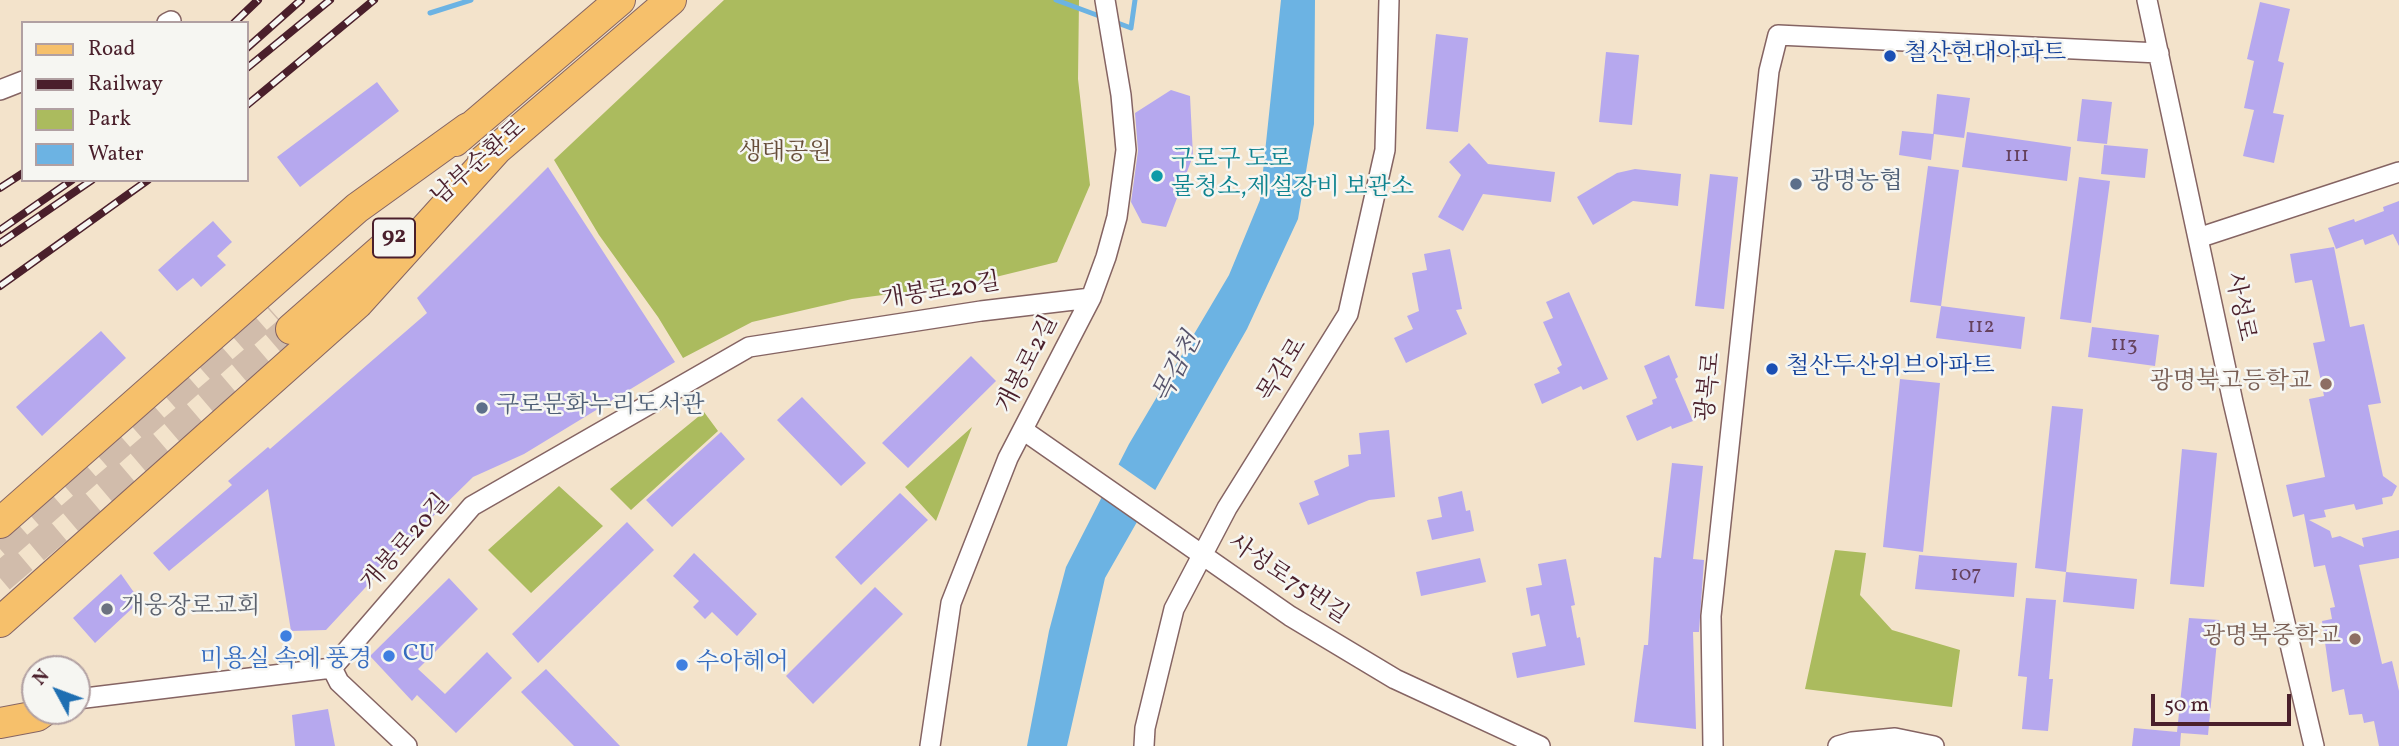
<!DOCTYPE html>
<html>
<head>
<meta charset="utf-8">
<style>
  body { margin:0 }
  #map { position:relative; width:2399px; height:746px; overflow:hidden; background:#f3e3cb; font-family:Vollkorn,serif }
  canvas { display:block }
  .legend { position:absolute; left:21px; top:21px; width:228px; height:161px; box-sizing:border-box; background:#f6f6f2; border:2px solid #b1a0a2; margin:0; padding:9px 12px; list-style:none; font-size:21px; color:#4a1f2b }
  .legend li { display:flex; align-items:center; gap:14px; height:35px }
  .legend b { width:35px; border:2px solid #b1a0a2 }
  .north { position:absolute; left:21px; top:655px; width:70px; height:70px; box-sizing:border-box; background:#f6f6f2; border:2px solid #b1a0a2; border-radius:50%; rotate:311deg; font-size:19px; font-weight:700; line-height:28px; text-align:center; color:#4a1f2b }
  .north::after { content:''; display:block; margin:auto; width:24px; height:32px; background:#1f6fb2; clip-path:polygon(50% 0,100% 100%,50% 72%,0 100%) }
  .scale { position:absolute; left:2151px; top:694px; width:140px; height:32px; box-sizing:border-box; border:4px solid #4a1f2b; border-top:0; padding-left:9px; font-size:21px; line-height:24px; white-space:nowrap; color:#4a1f2b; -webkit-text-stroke:5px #f6f6f2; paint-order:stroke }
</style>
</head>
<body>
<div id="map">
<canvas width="2399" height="746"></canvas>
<ul class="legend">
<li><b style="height:9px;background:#f6c06b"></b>Road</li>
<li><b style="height:9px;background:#4a1f2b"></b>Railway</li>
<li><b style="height:19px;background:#abbb5e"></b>Park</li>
<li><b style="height:19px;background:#6cb3e3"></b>Water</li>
</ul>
<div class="north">N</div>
<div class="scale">50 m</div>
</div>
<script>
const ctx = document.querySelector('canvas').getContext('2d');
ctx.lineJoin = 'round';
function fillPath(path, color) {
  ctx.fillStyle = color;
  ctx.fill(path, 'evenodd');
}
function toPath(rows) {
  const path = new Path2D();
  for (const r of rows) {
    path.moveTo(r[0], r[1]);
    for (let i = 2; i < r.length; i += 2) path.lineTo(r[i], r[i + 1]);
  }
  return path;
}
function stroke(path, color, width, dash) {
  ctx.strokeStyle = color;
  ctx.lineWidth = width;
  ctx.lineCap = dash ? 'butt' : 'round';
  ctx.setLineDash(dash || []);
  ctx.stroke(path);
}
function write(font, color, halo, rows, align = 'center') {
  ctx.font = font + ' Vollkorn,"Noto Serif KR",serif';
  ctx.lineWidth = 5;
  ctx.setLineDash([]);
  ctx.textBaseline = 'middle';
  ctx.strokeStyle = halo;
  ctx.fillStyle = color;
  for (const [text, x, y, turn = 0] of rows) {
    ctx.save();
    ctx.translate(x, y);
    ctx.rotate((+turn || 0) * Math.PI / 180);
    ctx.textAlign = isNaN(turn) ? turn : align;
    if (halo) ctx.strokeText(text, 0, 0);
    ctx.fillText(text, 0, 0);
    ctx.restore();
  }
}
fillPath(toPath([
  [724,0,1079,0,1078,79,1090,185,1057,262,967,284,852,299,752,322,683,358,658,317,599,235,554,160],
  [704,412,718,431,631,510,610,489],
  [972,427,936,521,905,487],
  [559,486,603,526,531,593,488,550],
  [1835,550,1866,553,1860,595,1892,630,1960,650,1952,707,1805,689]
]), '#abbb5e');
fillPath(toPath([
  [1281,0,1315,0,1314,124,1298,219,1247,329,1105,578,1067,746,1027,746,1049,631,1066,567,1129,444,1229,275,1260,200]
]), '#6cb3e3');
fillPath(toPath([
  [1115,462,1158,492,1141,522,1099,494]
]), '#f3e3cb');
stroke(toPath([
  [1056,0,1102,17],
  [430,13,471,0],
  [1115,22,1131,28,1135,0]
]), '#6cb3e3', 5);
fillPath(toPath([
  [2260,2,2290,9,2278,61,2284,63,2273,113,2284,115,2274,163,2243,156,2254,110,2244,108,2254,61,2247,59],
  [1436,34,1468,38,1458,132,1426,129],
  [1606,52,1639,55,1632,125,1599,122],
  [377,82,399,111,300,187,277,157],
  [1171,90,1190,96,1193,156,1166,227,1142,223,1131,202,1138,151,1135,113],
  [1937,94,1970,98,1964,138,1934,134,1931,160,1899,155,1902,131,1933,134],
  [2082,99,2112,102,2107,144,2077,141],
  [1967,132,2071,147,2067,181,1962,167],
  [1469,143,1488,164,1555,172,1551,202,1483,194,1463,231,1438,217,1461,175,1449,162],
  [2104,145,2148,149,2145,178,2101,174],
  [1928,166,1959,170,1941,306,1910,302],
  [548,167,675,362,524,454,473,477,415,534,326,630,291,631,268,489,169,571,153,553,232,485,228,481,268,447,270,449,427,313,417,298],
  [1635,169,1681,174,1678,206,1633,201,1593,225,1577,197,1617,173],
  [1710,174,1738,177,1724,309,1695,306],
  [2079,177,2110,181,2091,323,2060,319],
  [2399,201,2399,246,2393,234,2365,245,2363,239,2336,249,2328,228,2354,219,2355,222,2384,211,2383,207],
  [213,221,232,242,217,256,226,265,201,287,193,278,177,291,158,270],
  [2334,247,2350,327,2364,324,2381,403,2368,405,2383,476,2397,486,2392,496,2382,498,2383,504,2356,510,2354,504,2324,510,2326,517,2309,520,2330,531,2332,538,2340,536,2364,547,2362,538,2399,530,2399,558,2359,565,2382,664,2392,661,2399,691,2399,746,2379,746,2374,721,2364,723,2362,714,2349,715,2344,689,2332,692,2322,621,2332,619,2330,608,2335,607,2325,565,2314,567,2304,514,2293,517,2286,485,2325,477,2309,399,2324,396,2313,343,2325,341,2312,280,2295,283,2290,254],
  [1450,249,1462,309,1456,310,1467,334,1406,363,1394,338,1413,329,1407,316,1419,311,1412,273,1427,270,1424,254],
  [1569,292,1608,379,1583,390,1581,386,1542,404,1534,384,1560,373,1557,368,1562,365,1543,322,1553,318,1546,302],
  [1941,306,2025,317,2021,349,1936,338],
  [2092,327,2159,335,2155,366,2088,357],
  [101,331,126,358,42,436,16,407],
  [1669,355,1678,377,1675,379,1693,421,1672,429,1671,426,1637,441,1626,416,1653,404,1652,400,1657,398,1644,366],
  [971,356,996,381,908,468,882,443],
  [1900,379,1940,383,1923,552,1883,547],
  [802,397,866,463,841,486,777,420],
  [2052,406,2083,409,2066,572,2035,568],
  [1389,430,1395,497,1369,500,1308,525,1299,503,1319,495,1314,481,1349,466,1348,455,1361,454,1359,433],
  [721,432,745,459,672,527,646,500],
  [2182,449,2217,453,2204,587,2170,584],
  [1672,463,1703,466,1693,559,1704,560,1699,632,1693,632,1696,729,1634,722,1644,645,1648,645,1654,557,1661,558],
  [1462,491,1466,511,1470,510,1474,531,1432,540,1427,520,1442,517,1438,497],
  [900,493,928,520,861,585,835,557],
  [627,522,654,550,538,663,512,634],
  [694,553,757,614,737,636,712,612,705,619,693,607,699,601,673,576],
  [1919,555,2017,563,2014,597,1915,589],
  [1480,558,1486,582,1421,596,1416,572],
  [1566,559,1575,605,1571,606,1577,638,1580,637,1585,665,1517,678,1512,653,1546,646,1539,614,1531,616,1526,588,1542,585,1538,564],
  [2066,572,2137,579,2134,609,2063,602],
  [121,574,140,601,95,643,73,618],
  [449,578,478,609,418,669,445,694,487,652,512,678,456,733,417,695,412,701,370,656],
  [875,587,903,614,813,704,786,676],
  [2026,598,2056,600,2049,679,2053,679,2048,731,2022,729,2027,677,2018,676],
  [2189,618,2219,620,2208,735,2181,733,2180,746,2132,746,2134,728,2177,732],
  [546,669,620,746,574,746,521,692],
  [328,709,335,746,295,746,292,715]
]), '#b6a8ee');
stroke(toPath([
  [0,549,271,310],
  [0,578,291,329]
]), '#d1bcab', 30, [30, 15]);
const street = toPath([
  [2147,0,2233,402,2314,746],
  [167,23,171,21],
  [0,90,23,81],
  [2198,238,2399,172],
  [1023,430,1290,616,1395,679,1540,746],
  [332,668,339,682,407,746],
  [77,699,332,668,472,506,749,347,981,311,1091,298],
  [930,746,951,603,1008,458,1091,298,1106,257,1117,217,1126,150,1121,95,1105,0],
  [1144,746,1145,728,1174,609,1227,508,1348,314,1385,150,1389,0],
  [1713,746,1711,616,1769,71,1778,35,2159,53],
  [1838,746,1852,742,1895,738,1934,746]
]);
const primary = toPath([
  [455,141,620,0],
  [483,161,671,0],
  [291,329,398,235],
  [0,523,357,208,468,128],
  [0,622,358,303,498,148],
  [0,723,37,716,44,711]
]);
stroke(street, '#856463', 22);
stroke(primary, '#856463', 32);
stroke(street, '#fff', 19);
stroke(primary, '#f6c06b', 30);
const rail = toPath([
  [234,23,258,0],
  [247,48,301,0],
  [247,68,330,0],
  [247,105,374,0],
  [0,188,23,173],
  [0,230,72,180],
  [0,243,92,180],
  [0,286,148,180]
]);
stroke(rail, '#4a1f2b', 8);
stroke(rail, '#f6f6f2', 5, [16]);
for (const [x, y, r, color] of [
  [1890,56,7,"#1a4fb4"],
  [1157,176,7,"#0f9aa8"],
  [1796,184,7,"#5c6f8a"],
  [1772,369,7,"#1a4fb4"],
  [2326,384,7,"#8d6e63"],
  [482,408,7,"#5c6f8a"],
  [107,609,7,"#6b7280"],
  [286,636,7,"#3f7fe0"],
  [2355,639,7,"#8d6e63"],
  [389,656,7,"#3f7fe0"],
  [682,665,7,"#3f7fe0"]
]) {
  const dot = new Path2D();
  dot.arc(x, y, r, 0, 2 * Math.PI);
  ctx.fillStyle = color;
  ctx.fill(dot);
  stroke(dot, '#f6f6f2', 2.5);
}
write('21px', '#65415c', null, [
  ["111",2017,157],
  ["112",1981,328],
  ["113",2124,346],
  ["107",1966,576]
]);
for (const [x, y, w] of [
  [394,238,42]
]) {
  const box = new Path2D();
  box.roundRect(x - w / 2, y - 19.5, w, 39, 5);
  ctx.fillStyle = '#f6f6f2';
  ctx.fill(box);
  stroke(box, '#4a1f2b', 2);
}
write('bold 23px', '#4a1f2b', null, [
  ["92",394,238]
]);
write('24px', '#164399', '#f6f6f2', [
  ["철산현대아파트",1904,56],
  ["철산두산위브아파트",1786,369]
], 'left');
write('24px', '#674e3a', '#f6f6f2', [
  ["생태공원",785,155]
]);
write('24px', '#0d838f', '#f6f6f2', [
  ["구로구 도로",1171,162],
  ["물청소,제설장비 보관소",1171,190]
], 'left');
write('24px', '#4a1f2b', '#f6f6f2', [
  ["남부순환로",480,164,-41],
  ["개봉로20길",941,293,-9],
  ["사성로",2238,307,78],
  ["개봉로2길",1029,365,-63],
  ["목감로",1284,371,-58],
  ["광복로",1711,387,-84],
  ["개봉로20길",407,544,-49],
  ["사성로75번길",1287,581,34]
]);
write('24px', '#4e5e75', '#f6f6f2', [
  ["광명농협",1810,184],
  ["구로문화누리도서관",496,408]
], 'left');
write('24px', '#785e54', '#f6f6f2', [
  ["광명북고등학교",2312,384],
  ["광명북중학교",2341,639]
], 'right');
write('24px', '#5b616d', '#f6f6f2', [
  ["개웅장로교회",121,609]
], 'left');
write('24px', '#366cbe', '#f6f6f2', [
  ["CU",403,656],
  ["미용실 속에 풍경",286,662,"center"],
  ["수아헤어",696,665]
], 'left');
write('italic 26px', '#56536b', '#f6f6f2', [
  ["목감천",1179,369,-63]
]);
</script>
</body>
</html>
